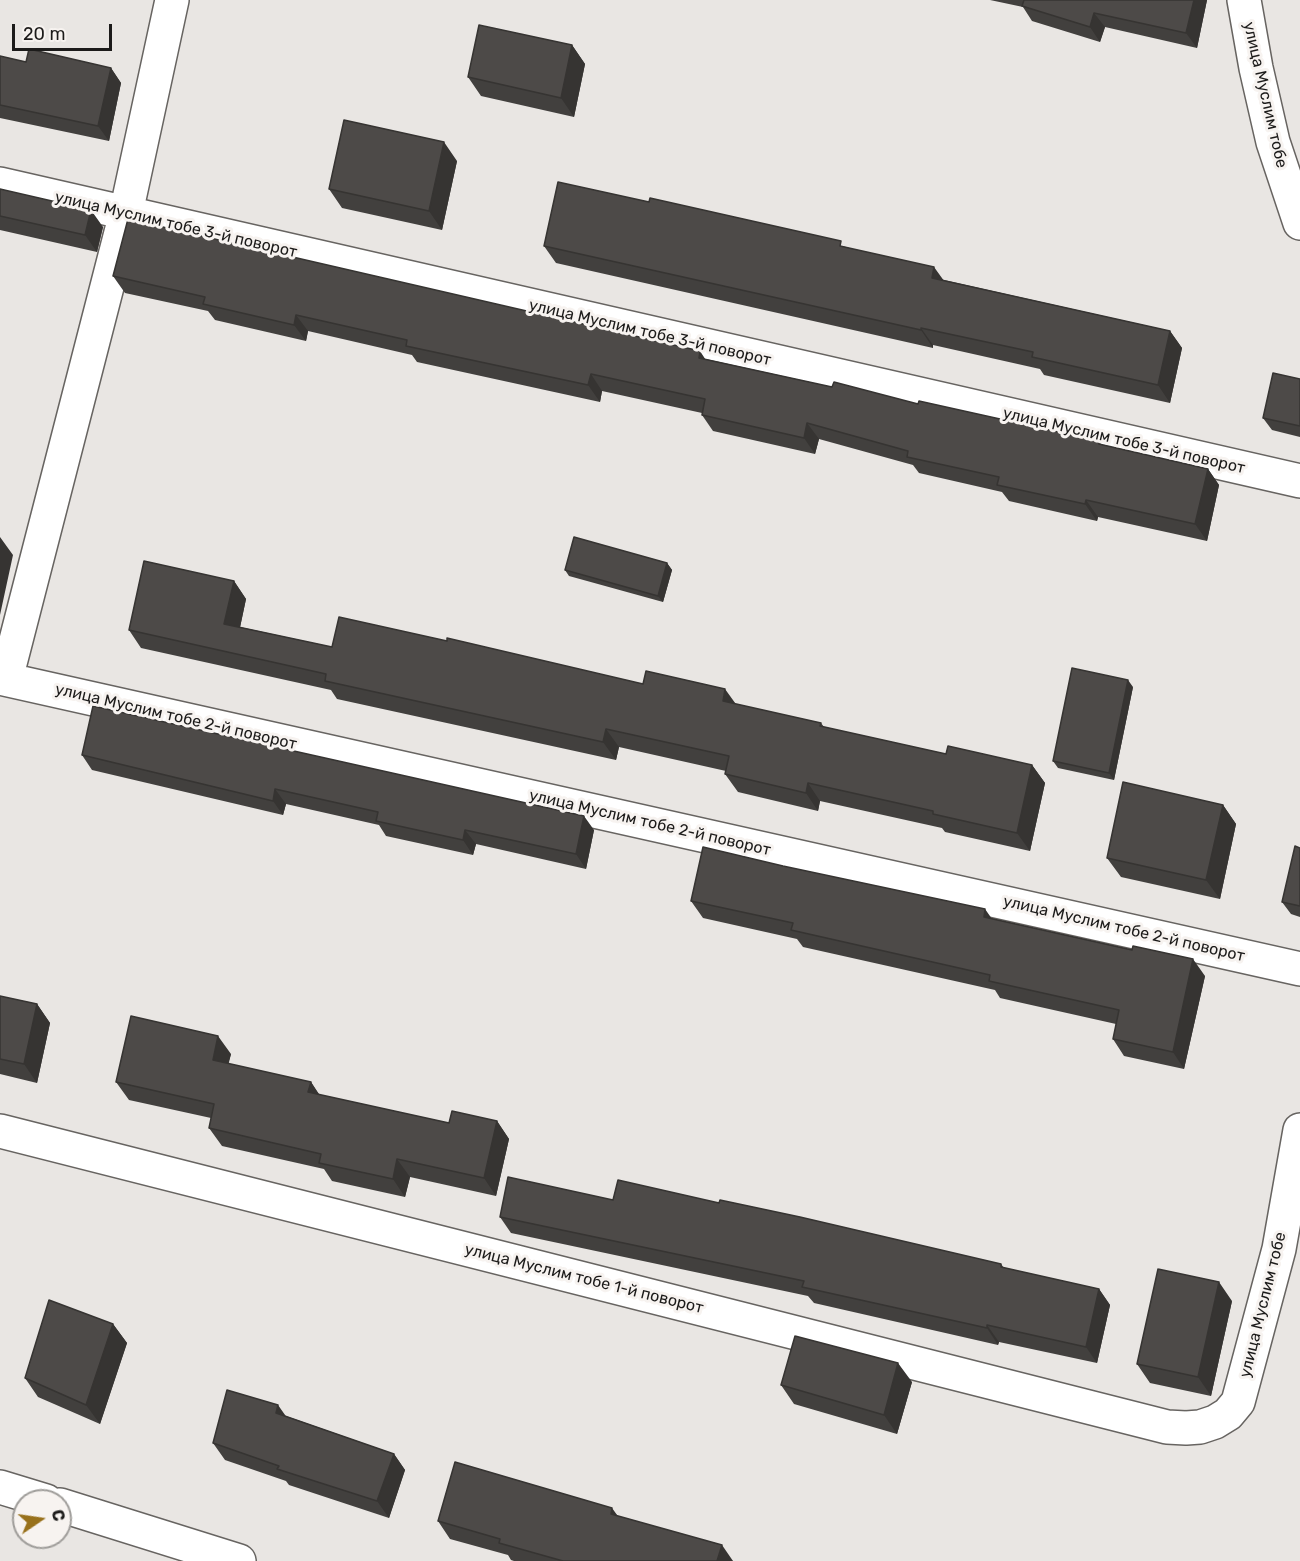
<!DOCTYPE html>
<html>
<head>
<meta charset="utf-8">
<style>
  body { margin:0 }
  #map { position:relative; width:1300px; height:1561px; overflow:hidden; background:#e9e6e3; font-family:Rubik,sans-serif }
  canvas { display:block }
  .north { position:absolute; left:12px; top:1489px; width:60px; height:60px; box-sizing:border-box; background:#f7f3f0; border:2px solid #9f9d9a; border-radius:50%; rotate:77deg; font-size:16px; font-weight:700; line-height:24px; text-align:center; color:#1c1b1a }
  .north::after { content:''; display:block; margin:auto; width:21px; height:27px; background:#98711c; clip-path:polygon(50% 0,100% 100%,50% 72%,0 100%) }
  .scale { position:absolute; left:12px; top:24px; width:100px; height:27px; box-sizing:border-box; border:3px solid #1c1b1a; border-top:0; padding-left:8px; font-size:18px; line-height:21px; white-space:nowrap; color:#1c1b1a; -webkit-text-stroke:4px #f7f3f0; paint-order:stroke }
</style>
</head>
<body>
<div id="map">
<canvas width="1300" height="1561"></canvas>
<div class="north">С</div>
<div class="scale">20 m</div>
</div>
<script>
const ctx = document.querySelector('canvas').getContext('2d');
ctx.lineJoin = 'round';
function toPath(rows) {
  const path = new Path2D();
  for (const r of rows) {
    path.moveTo(r[0], r[1]);
    for (let i = 2; i < r.length; i += 2) path.lineTo(r[i], r[i + 1]);
  }
  return path;
}
function stroke(path, color, width, dash) {
  ctx.strokeStyle = color;
  ctx.lineWidth = width;
  ctx.lineCap = dash ? 'butt' : 'round';
  ctx.setLineDash(dash || []);
  ctx.stroke(path);
}
function fillPath(path, color) {
  ctx.fillStyle = color;
  ctx.fill(path, 'evenodd');
}
function write(font, color, halo, rows, align = 'center') {
  ctx.font = font + ' Rubik,sans-serif';
  ctx.lineWidth = 6;
  ctx.setLineDash([]);
  ctx.textBaseline = 'middle';
  ctx.strokeStyle = halo;
  ctx.fillStyle = color;
  for (const [text, x, y, turn = 0] of rows) {
    ctx.save();
    ctx.translate(x, y);
    ctx.rotate((+turn || 0) * Math.PI / 180);
    ctx.textAlign = isNaN(turn) ? turn : align;
    if (halo) ctx.strokeText(text, 0, 0);
    ctx.fillText(text, 0, 0);
    ctx.restore();
  }
}
const minor = toPath([
  [1244,0,1256,68,1273,142,1300,223],
  [0,184,1300,481],
  [0,678,1300,969],
  [6,679,126,213,172,0],
  [0,1131,1167,1427,1186,1428,1200,1427,1215,1422,1228,1414,1238,1402,1279,1249,1300,1130],
  [0,1487,46,1501],
  [60,1505,239,1561]
]);
stroke(minor, '#676461', 36);
stroke(minor, '#fff', 33);
fillPath(toPath([
  [990,0,1207,0,1197,48,1105,27,1100,42,1032,21,1023,7],
  [572,45,585,64,574,117,481,96,468,77],
  [0,56,26,62,111,68,121,83,109,141,0,118],
  [457,161,442,230,342,208,329,189],
  [0,189,103,227,97,252,0,230],
  [649,202,846,247,944,280,1170,331,1182,348,1170,403,1044,375,1040,369,933,345,933,348,556,263,544,246],
  [113,276,706,359,832,387,1099,441,1102,445,1208,469,1219,485,1207,541,1098,517,1097,521,1009,501,1002,492,919,473,913,465,819,439,815,454,713,431,702,415,702,413,602,391,600,402,417,362,412,355,308,331,306,341,215,320,208,311,125,293],
  [1300,379,1300,437,1272,430,1263,418],
  [667,563,672,570,663,602,569,576,565,570],
  [234,581,246,599,240,627,332,647,643,684,821,723,824,727,946,754,1032,765,1045,783,1030,851,945,832,942,828,820,801,818,811,738,792,725,774,726,771,619,747,616,760,337,699,331,690,141,648,129,630],
  [1133,687,1114,780,1058,768,1053,761],
  [82,755,594,830,586,869,476,844,473,855,386,836,379,825,286,804,283,815,92,770],
  [1223,805,1236,824,1220,899,1121,877,1107,858],
  [1300,848,1300,917,1291,914,1282,902],
  [691,901,991,918,1205,976,1184,1069,1124,1056,1113,1039,1116,1024,1000,998,995,990,803,947,797,939,703,918],
  [0,996,37,1004,50,1023,37,1083,0,1074],
  [231,1054,228,1064,311,1082,319,1095,449,1123,497,1121,509,1139,496,1196,410,1177,405,1197,332,1181,324,1169,222,1146,209,1128,211,1118,129,1100,116,1082],
  [613,1200,1001,1264,1004,1268,1099,1289,1110,1305,1097,1363,999,1342,998,1345,814,1303,808,1296,511,1233,500,1217],
  [1232,1301,1211,1396,1150,1383,1137,1364],
  [113,1324,127,1343,100,1424,38,1397,25,1378],
  [912,1382,897,1434,794,1404,781,1385],
  [286,1416,394,1454,405,1470,389,1518,289,1485,286,1481,225,1460,213,1443],
  [618,1516,733,1561,514,1561,511,1560,508,1555,450,1539,438,1521]
]), '#42403e');
fillPath(toPath([
  [1194,0,1207,0,1197,48,1186,33],
  [1094,13,1105,27,1100,42,1090,27],
  [572,45,585,64,574,117,561,98],
  [111,68,121,83,109,141,98,126],
  [444,142,457,161,442,230,429,211],
  [91,210,103,227,97,252,85,235],
  [934,267,947,285,932,278],
  [296,315,308,331,306,341,294,325],
  [921,328,933,345,933,348,921,330],
  [1170,331,1182,348,1170,403,1158,385],
  [700,351,711,368,699,358],
  [591,374,602,391,600,402,588,385],
  [807,423,819,439,815,454,804,438],
  [1208,469,1219,485,1207,541,1195,524],
  [1086,500,1098,517,1097,521,1085,504],
  [0,537,13,555,0,615],
  [667,563,672,570,663,602,658,596],
  [234,581,246,599,237,642,224,624],
  [1128,680,1133,687,1114,780,1109,773],
  [725,689,738,707,723,701],
  [606,729,619,747,616,760,603,742],
  [1032,765,1045,783,1030,851,1017,833],
  [808,783,820,801,818,811,806,793],
  [275,789,286,804,283,815,273,801],
  [1223,805,1236,824,1220,899,1206,880],
  [584,816,594,830,586,869,576,854],
  [465,830,476,844,473,855,463,840],
  [985,909,997,926,984,917],
  [1193,959,1205,976,1184,1069,1173,1052],
  [37,1004,50,1023,37,1083,24,1064],
  [218,1036,231,1054,225,1078,213,1060],
  [311,1082,323,1100,308,1092],
  [497,1121,509,1139,496,1196,484,1178],
  [397,1159,410,1177,405,1197,393,1179],
  [1219,1282,1232,1301,1211,1396,1198,1377],
  [1099,1289,1110,1305,1097,1363,1086,1347],
  [113,1324,127,1343,100,1424,86,1405],
  [987,1325,999,1342,998,1345,987,1328],
  [898,1363,912,1382,897,1434,884,1415],
  [278,1405,290,1422,276,1413],
  [394,1454,405,1470,389,1518,377,1501],
  [612,1508,625,1526,611,1514],
  [722,1545,733,1561,717,1561]
]), '#363432');
const building = toPath([
  [1024,0,1194,0,1186,33,1094,13,1090,27,1022,6,1024,0],
  [479,25,572,45,561,98,468,77,479,25],
  [29,49,111,68,98,126,0,105,0,56,26,62,29,49],
  [344,120,444,142,429,211,329,189,344,120],
  [558,182,649,202,650,198,841,241,840,246,934,267,932,278,1170,331,1158,385,1032,357,1033,352,921,328,921,330,544,246,558,182],
  [0,189,91,210,85,235,0,216,0,189],
  [128,219,700,351,699,358,832,387,834,382,918,404,919,401,1099,441,1099,444,1208,469,1195,524,1086,500,1085,504,997,485,999,477,907,457,908,451,807,423,804,438,702,415,705,399,591,374,588,385,406,346,407,340,296,315,294,325,203,304,205,297,113,276,128,219],
  [1273,373,1300,379,1300,426,1263,418,1273,373],
  [574,537,667,563,658,596,565,570,574,537],
  [144,561,234,581,224,624,332,647,339,617,447,641,447,638,643,684,646,671,725,689,723,701,821,723,820,726,946,754,948,746,1032,765,1017,833,933,814,933,811,808,783,806,793,725,774,729,756,606,729,603,742,325,681,326,674,129,630,144,561],
  [1072,668,1128,680,1109,773,1053,761,1072,668],
  [93,706,584,816,576,854,465,830,463,840,376,821,378,812,275,789,273,801,82,755,93,706],
  [1123,782,1223,805,1206,880,1107,858,1123,782],
  [1295,846,1300,848,1300,906,1282,902,1295,846],
  [703,847,783,866,985,909,984,917,1132,950,1133,946,1193,959,1173,1052,1113,1039,1119,1010,989,981,990,975,791,930,793,923,691,901,703,847],
  [0,996,37,1004,24,1064,0,1059,0,996],
  [131,1016,218,1036,213,1060,311,1082,308,1092,449,1123,452,1111,497,1121,484,1178,397,1159,393,1179,319,1163,321,1154,209,1128,214,1104,116,1082,131,1016],
  [508,1177,613,1200,618,1180,719,1203,720,1200,800,1217,1001,1264,1001,1267,1099,1289,1086,1347,987,1325,987,1328,802,1287,804,1281,500,1217,508,1177],
  [1158,1269,1219,1282,1198,1377,1137,1364,1158,1269],
  [49,1300,113,1324,86,1405,25,1378,49,1300],
  [795,1336,898,1363,884,1415,781,1385,795,1336],
  [227,1390,278,1405,276,1413,394,1454,377,1501,277,1469,279,1466,213,1443,227,1390],
  [455,1462,612,1508,611,1514,722,1545,717,1561,563,1561,499,1543,500,1539,438,1521,455,1462]
]);
fillPath(building, '#4d4a48');
stroke(building, '#363432', 1.5);
write('16px', '#1c1b1a', '#f7f3f0', [
  ["улица Муслим тобе",1265,95,77],
  ["улица Муслим тобе 3-й поворот",176,225,13],
  ["улица Муслим тобе 3-й поворот",650,333,13],
  ["улица Муслим тобе 3-й поворот",1124,441,13],
  ["улица Муслим тобе 2-й поворот",176,717,13],
  ["улица Муслим тобе 2-й поворот",650,823,13],
  ["улица Муслим тобе 2-й поворот",1124,929,13],
  ["улица Муслим тобе 1-й поворот",584,1279,14],
  ["улица Муслим тобе",1263,1305,-76]
]);
</script>
</body>
</html>
